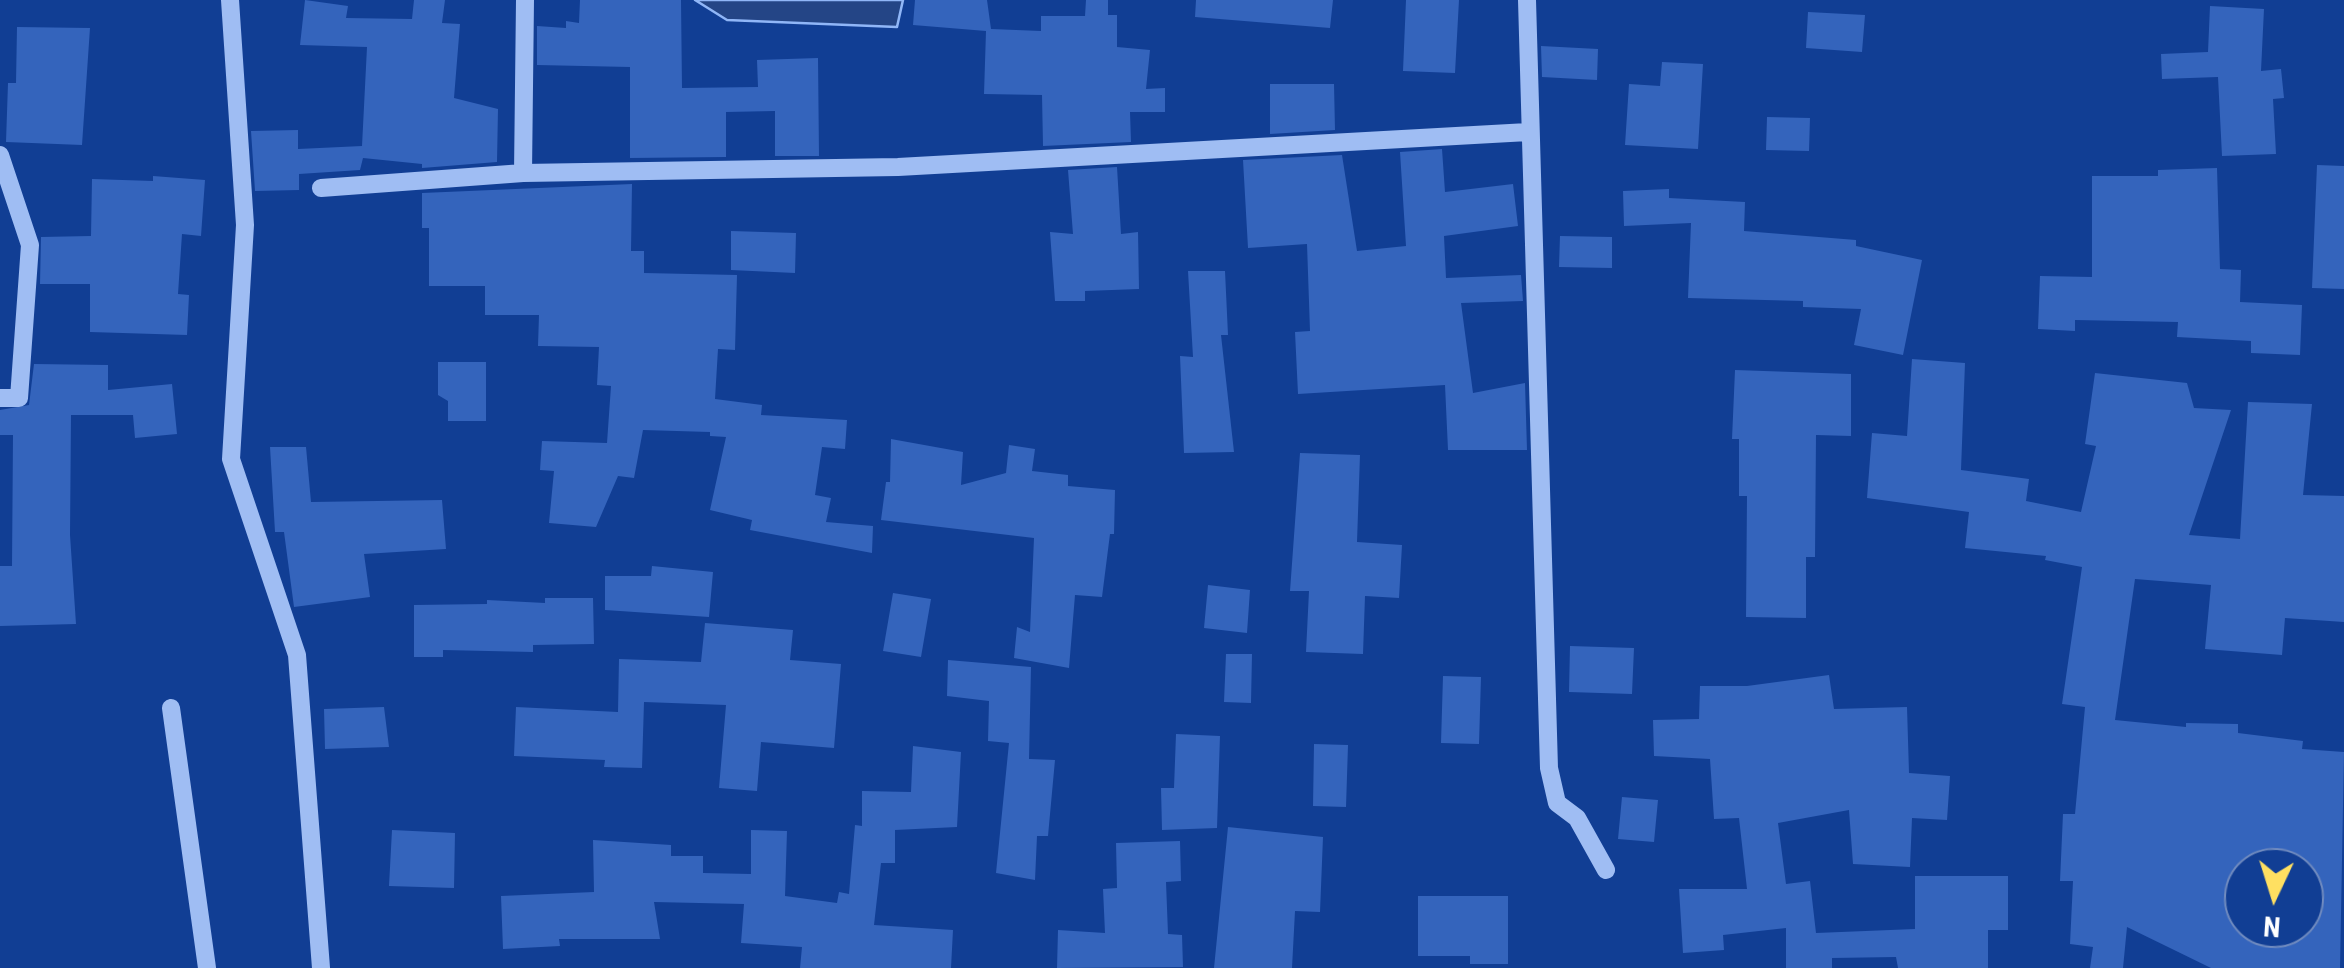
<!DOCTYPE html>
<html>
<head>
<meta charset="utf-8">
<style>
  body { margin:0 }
  #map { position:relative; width:2344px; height:968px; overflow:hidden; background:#113e94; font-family:"Roboto Condensed",sans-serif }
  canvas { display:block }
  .north { position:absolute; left:2224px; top:848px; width:100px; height:100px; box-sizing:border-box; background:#113e94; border:2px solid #708bbf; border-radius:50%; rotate:184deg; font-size:28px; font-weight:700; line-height:40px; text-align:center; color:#fff }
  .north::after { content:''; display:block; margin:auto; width:35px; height:45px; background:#ffe061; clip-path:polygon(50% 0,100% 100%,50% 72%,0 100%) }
</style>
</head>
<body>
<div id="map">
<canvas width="2344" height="968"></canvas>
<div class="north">N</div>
</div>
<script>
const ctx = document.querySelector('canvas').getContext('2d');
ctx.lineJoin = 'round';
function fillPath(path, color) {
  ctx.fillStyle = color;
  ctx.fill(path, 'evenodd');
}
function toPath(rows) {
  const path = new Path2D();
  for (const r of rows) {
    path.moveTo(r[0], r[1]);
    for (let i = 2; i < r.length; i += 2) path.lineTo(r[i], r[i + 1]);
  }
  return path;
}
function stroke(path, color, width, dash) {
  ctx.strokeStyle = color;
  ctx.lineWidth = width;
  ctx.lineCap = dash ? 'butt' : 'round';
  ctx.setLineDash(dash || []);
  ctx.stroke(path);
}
const water = toPath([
  [695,0,903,0,897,27,727,20,695,0]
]);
fillPath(water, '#244586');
stroke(water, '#90b6f7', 2.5);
fillPath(toPath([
  [305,0,348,6,346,18,412,19,414,0,445,0,442,23,460,24,454,98,498,109,497,162,422,168,422,164,363,158,360,170,299,174,299,190,255,191,251,131,298,130,298,149,362,146,367,47,300,45],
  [580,0,681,0,682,88,758,87,757,60,818,58,819,156,775,156,775,111,726,112,726,157,630,158,630,67,537,65,537,26,566,28,566,21,579,23],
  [915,0,987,0,991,29,1041,31,1041,16,1085,16,1086,0,1108,0,1108,15,1117,15,1117,47,1150,50,1146,89,1165,88,1165,112,1130,112,1131,142,1043,146,1042,95,984,94,986,31,913,25],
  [1196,0,1333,0,1330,28,1195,17],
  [1406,0,1459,0,1455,73,1403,71],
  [2210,6,2264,9,2261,71,2281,69,2284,98,2273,99,2276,154,2222,156,2218,77,2162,79,2161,54,2208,52],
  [1808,12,1865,15,1862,52,1806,48],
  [17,27,90,28,82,145,6,142,8,83,16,83],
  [1541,46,1598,49,1597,80,1542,77],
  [1662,62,1703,64,1698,149,1625,145,1629,84,1660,86],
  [1270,84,1334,84,1335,130,1270,134],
  [1767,117,1810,118,1809,151,1766,150],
  [1442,149,1445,192,1513,184,1518,226,1444,236,1446,278,1521,275,1523,301,1461,303,1473,393,1525,383,1527,450,1448,450,1445,385,1298,394,1295,332,1310,331,1307,244,1248,248,1243,160,1342,155,1357,251,1406,246,1400,152],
  [2317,165,2344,166,2344,289,2312,288],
  [1117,167,1121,234,1138,232,1139,289,1085,291,1085,301,1055,301,1050,232,1073,234,1068,170],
  [2217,168,2220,269,2241,270,2240,302,2302,305,2300,355,2251,353,2251,341,2177,337,2178,322,2075,320,2075,331,2038,329,2040,276,2092,277,2092,176,2158,176,2158,170],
  [153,176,205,180,201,236,182,234,178,294,189,295,187,335,90,332,90,284,40,284,41,237,91,236,92,179,153,181],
  [632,184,631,251,644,251,644,273,737,275,735,350,718,349,715,399,762,405,761,415,847,420,845,449,822,447,815,495,831,498,826,522,873,526,872,553,750,530,752,520,710,510,726,437,710,436,710,432,643,430,634,478,618,476,596,527,549,523,554,471,540,470,542,441,607,443,611,386,597,385,599,347,538,346,539,315,485,315,485,286,429,286,429,228,422,228,422,193],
  [1669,189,1669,198,1745,202,1744,231,1856,240,1856,246,1922,260,1903,355,1854,345,1861,309,1803,307,1803,301,1688,298,1691,223,1624,226,1623,191],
  [731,231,796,233,795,273,731,270],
  [1560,236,1612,237,1612,268,1559,267],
  [1188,271,1225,271,1228,335,1221,335,1234,452,1184,453,1180,356,1193,357],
  [1912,359,1965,363,1961,470,2029,479,2026,501,2081,512,2096,446,2085,444,2095,373,2187,383,2194,408,2231,410,2189,535,2240,539,2248,402,2312,404,2303,495,2344,496,2344,622,2285,618,2282,655,2205,649,2211,585,2135,579,2115,720,2186,727,2186,723,2238,724,2238,733,2303,741,2302,749,2344,752,2340,968,2211,968,2127,927,2123,968,2090,968,2093,947,2070,944,2073,881,2060,881,2063,814,2075,814,2085,707,2062,704,2082,567,2045,560,2046,556,1965,548,1969,512,1867,498,1872,433,1907,436],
  [2244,868,2304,868,2304,928,2244,928],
  [438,362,486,362,486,421,448,421,448,401,438,395],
  [34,364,108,365,108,390,172,384,177,434,135,438,133,415,71,415,70,535,76,624,0,626,0,566,12,566,13,435,0,435,0,410,29,405],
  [1735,370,1851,374,1851,436,1816,435,1815,557,1806,557,1806,618,1746,617,1747,496,1739,496,1739,439,1732,439],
  [891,439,963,452,961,485,1006,473,1009,445,1035,449,1032,471,1068,475,1068,486,1115,490,1114,534,1110,534,1102,597,1075,595,1069,668,1014,658,1017,627,1030,632,1034,538,881,520,886,482,890,482],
  [270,447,306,447,311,502,442,500,446,549,364,554,370,597,294,607,284,532,275,532],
  [1300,453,1360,455,1357,542,1402,545,1399,598,1365,596,1363,654,1306,652,1309,591,1290,591],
  [652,566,713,572,709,617,605,610,605,576,651,576],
  [1208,585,1250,590,1247,633,1204,628],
  [893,593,931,599,921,657,883,651],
  [545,598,593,598,594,644,533,645,533,652,443,650,443,657,414,657,414,605,487,604,487,600,545,603],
  [705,623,793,630,790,660,841,664,834,748,761,742,757,791,719,788,726,705,644,702,642,768,604,767,605,760,514,756,516,707,618,712,619,659,701,662],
  [1570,646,1634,648,1632,694,1569,692],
  [1226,654,1252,654,1251,703,1224,702],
  [948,660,1031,667,1029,759,1055,760,1048,836,1037,836,1035,880,996,873,1009,743,988,741,989,701,947,696],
  [1829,675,1834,709,1907,707,1909,773,1950,776,1947,820,1912,818,1910,867,1853,864,1849,810,1778,823,1786,884,1810,881,1816,933,1915,929,1915,876,2008,876,2008,930,1988,930,1988,968,1898,968,1896,957,1832,958,1832,968,1786,968,1786,928,1723,935,1724,950,1683,953,1679,889,1747,889,1739,818,1714,819,1710,759,1654,756,1653,720,1699,719,1700,686,1747,686],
  [1443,676,1481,677,1479,744,1441,743],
  [384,707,389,747,325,749,324,709],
  [1176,734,1220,736,1217,828,1162,830,1161,788,1174,788],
  [1314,744,1348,745,1346,807,1313,806],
  [913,746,961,752,957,827,895,830,895,863,881,863,874,925,953,930,951,968,800,968,802,947,741,943,744,904,654,902,660,939,559,939,560,946,503,949,501,896,594,892,593,840,671,845,671,856,703,856,703,873,751,874,751,830,787,831,785,896,837,903,839,892,849,894,855,825,862,826,862,791,911,792],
  [1622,797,1658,800,1654,842,1618,839],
  [1228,827,1323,837,1320,912,1295,911,1292,968,1214,968],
  [392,830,455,833,454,888,389,886],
  [1180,841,1181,881,1166,882,1168,934,1182,935,1183,967,1057,968,1058,930,1105,933,1103,889,1117,888,1116,843],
  [1418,896,1508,896,1508,964,1470,964,1470,956,1418,956]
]), '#3464bc');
stroke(toPath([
  [230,0,245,225,231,459,297,655,321,968],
  [1527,0,1549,768,1557,803,1577,818,1606,870],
  [0,155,30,245,19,398,0,398],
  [523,173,898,167,1528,132],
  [321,188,523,173,525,0],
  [171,708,207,968]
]), '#9fbdf3', 18);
</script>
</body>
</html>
